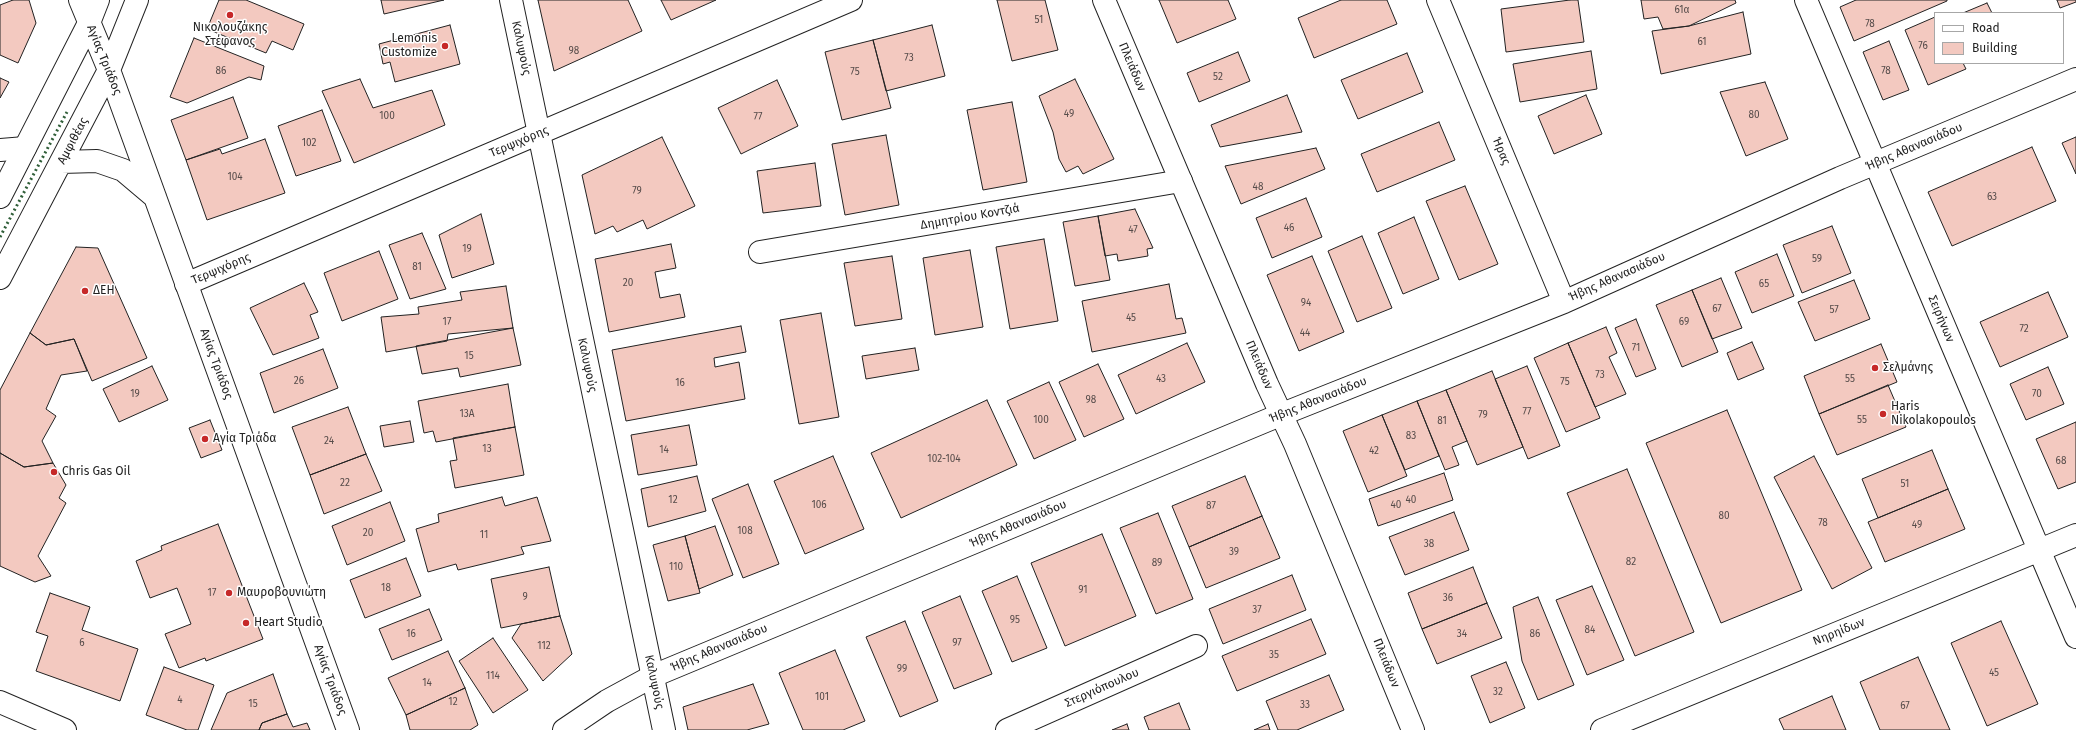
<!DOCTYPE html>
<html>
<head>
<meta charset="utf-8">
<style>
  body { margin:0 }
  #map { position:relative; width:2076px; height:730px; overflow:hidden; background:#fff; font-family:"Fira Sans",sans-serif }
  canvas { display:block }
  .legend { position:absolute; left:1934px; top:12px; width:130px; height:52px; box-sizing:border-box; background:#fff; border:1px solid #a7a7a7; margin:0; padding:5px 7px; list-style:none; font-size:12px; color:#222 }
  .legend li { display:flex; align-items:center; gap:8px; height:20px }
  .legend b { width:20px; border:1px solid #a7a7a7 }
</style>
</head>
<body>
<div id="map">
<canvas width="2076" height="730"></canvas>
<ul class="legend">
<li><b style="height:5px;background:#fff"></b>Road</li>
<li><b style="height:11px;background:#f3c9c0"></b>Building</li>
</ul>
</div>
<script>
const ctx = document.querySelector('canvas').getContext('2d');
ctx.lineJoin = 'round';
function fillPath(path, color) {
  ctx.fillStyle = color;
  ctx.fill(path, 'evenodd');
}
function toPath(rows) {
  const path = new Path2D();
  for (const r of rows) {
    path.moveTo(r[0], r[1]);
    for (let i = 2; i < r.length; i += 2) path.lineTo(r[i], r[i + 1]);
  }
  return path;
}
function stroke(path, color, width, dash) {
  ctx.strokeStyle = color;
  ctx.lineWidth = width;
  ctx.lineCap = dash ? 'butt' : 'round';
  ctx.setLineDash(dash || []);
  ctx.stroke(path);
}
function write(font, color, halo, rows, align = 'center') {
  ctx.font = font + ' "Fira Sans",sans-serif';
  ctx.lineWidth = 3;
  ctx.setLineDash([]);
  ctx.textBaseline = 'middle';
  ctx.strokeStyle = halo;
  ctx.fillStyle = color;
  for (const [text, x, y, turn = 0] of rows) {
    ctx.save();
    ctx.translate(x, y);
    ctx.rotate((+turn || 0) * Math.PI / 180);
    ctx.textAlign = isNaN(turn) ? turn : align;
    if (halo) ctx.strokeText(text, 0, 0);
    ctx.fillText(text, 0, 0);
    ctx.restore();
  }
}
const building = toPath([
  [13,0,29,0,36,23,18,63,0,55,0,5,13,0],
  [219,0,246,0,304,24,293,50,272,41,266,53,207,29,219,0],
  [381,0,444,0,384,14,381,0],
  [538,0,628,0,642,31,554,71,538,0],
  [661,0,716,0,671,20,661,0],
  [997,0,1045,0,1058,50,1012,61,997,0],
  [1159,0,1228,0,1236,19,1177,43,1159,0],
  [1341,0,1387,0,1397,24,1314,58,1298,18,1341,0],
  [1570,0,1578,0,1584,42,1506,52,1501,9,1570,0],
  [1641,0,1735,0,1736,3,1689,26,1663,29,1658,17,1644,19,1641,0],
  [1856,0,1947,0,1947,1,1854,41,1840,7,1856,0],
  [2057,0,2076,0,2076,2,2060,8,2057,0],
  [1987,3,1992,13,1963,13,1987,3],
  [1743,12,1751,54,1661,74,1652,31,1689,26,1743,12],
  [1935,17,1935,63,1963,63,1966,69,1928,85,1905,30,1935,17],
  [450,25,460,64,395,82,390,62,383,64,379,44,450,25],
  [932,25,945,76,886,91,873,40,932,25],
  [194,38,264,66,261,80,249,77,187,103,170,97,194,38],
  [873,40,891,108,842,120,825,52,873,40],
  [1889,41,1909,90,1883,100,1863,52,1889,41],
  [1591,51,1597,89,1520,102,1513,64,1591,51],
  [1238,52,1250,81,1199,102,1187,73,1238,52],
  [1407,53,1423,92,1358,119,1341,80,1407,53],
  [0,78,9,82,0,98,0,78],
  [360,79,373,108,432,90,445,125,354,163,322,91,360,79],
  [1075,79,1114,159,1083,174,1078,166,1066,172,1059,159,1053,132,1039,96,1075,79],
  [777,80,798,126,741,154,718,108,777,80],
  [1765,82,1788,139,1746,156,1720,92,1765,82],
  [1287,95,1302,132,1220,147,1211,125,1287,95],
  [1586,95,1602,134,1554,154,1538,116,1586,95],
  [233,97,248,138,186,160,171,120,233,97],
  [1012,102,1027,182,983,190,967,110,1012,102],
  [322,110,341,161,296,176,278,126,322,110],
  [1439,122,1455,160,1377,192,1361,154,1439,122],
  [886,135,899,205,845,215,832,144,886,135],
  [662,137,695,206,647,229,643,220,617,232,613,226,595,234,582,175,662,137],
  [2076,137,2076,174,2062,143,2076,137],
  [265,139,285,193,207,220,186,160,220,149,222,154,265,139],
  [2032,147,2056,201,1952,246,1928,192,2032,147],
  [1316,148,1325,169,1241,204,1225,166,1316,148],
  [815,163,821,206,763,213,757,171,815,163],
  [1465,186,1498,264,1459,280,1426,201,1465,186],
  [1306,198,1322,237,1272,258,1256,218,1306,198],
  [1135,209,1153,248,1147,249,1148,256,1118,261,1117,254,1105,256,1098,216,1135,209],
  [481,214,494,264,452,278,439,235,481,214],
  [1098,216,1110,280,1075,286,1063,222,1098,216],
  [1414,217,1439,279,1403,294,1378,233,1414,217],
  [1832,226,1851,273,1802,293,1783,245,1832,226],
  [422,233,446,289,410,299,389,245,422,233],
  [1362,236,1392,308,1357,322,1328,251,1362,236],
  [1044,239,1058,321,1010,329,996,247,1044,239],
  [671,244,676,268,655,272,660,298,680,294,685,317,609,332,595,259,671,244],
  [76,247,98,248,147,358,92,381,74,339,46,345,30,333,76,247],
  [970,250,983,327,935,335,923,258,970,250],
  [379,251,398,299,342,321,324,273,379,251],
  [1777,254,1794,296,1752,313,1735,272,1777,254],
  [892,256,902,319,855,326,844,263,892,256],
  [1312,256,1344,332,1299,351,1267,275,1312,256],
  [1721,278,1742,328,1712,339,1692,290,1721,278],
  [1854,280,1870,319,1815,341,1798,302,1854,280],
  [304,283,318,312,310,315,319,338,273,355,250,308,304,283],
  [1169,284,1176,319,1182,318,1186,333,1092,352,1082,301,1169,284],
  [506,286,513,328,448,334,447,341,386,352,381,317,419,314,418,307,462,300,460,292,506,286],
  [1692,290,1718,352,1682,367,1656,305,1692,290],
  [2048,292,2068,337,2000,367,1980,322,2048,292],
  [821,313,839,417,799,424,780,320,821,313],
  [1636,319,1656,369,1636,377,1615,328,1636,319],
  [741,326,746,352,714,358,715,367,739,362,745,399,626,421,612,350,741,326],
  [1606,327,1617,353,1609,357,1626,394,1595,407,1568,343,1606,327],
  [513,328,521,365,460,377,458,368,422,374,416,346,513,328],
  [30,333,46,345,74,339,87,371,61,375,46,409,56,416,42,441,53,463,24,467,0,453,0,390,30,333],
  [1752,342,1764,369,1738,380,1727,353,1752,342],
  [1187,343,1205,382,1136,414,1118,375,1187,343],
  [1568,343,1600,418,1566,432,1534,358,1568,343],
  [1881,344,1897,382,1819,414,1804,376,1881,344],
  [915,348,919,370,866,379,862,356,915,348],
  [323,349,338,388,274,413,260,373,323,349],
  [1098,364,1124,419,1084,437,1059,382,1098,364],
  [152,366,168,400,119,422,103,389,152,366],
  [1527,366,1560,446,1528,459,1495,379,1527,366],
  [2048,367,2064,404,2026,420,2010,384,2048,367],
  [1492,371,1523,447,1477,465,1446,390,1492,371],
  [1049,382,1076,440,1034,459,1007,401,1049,382],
  [508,384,515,427,436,442,433,431,424,433,418,401,508,384],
  [1888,385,1906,427,1837,455,1819,414,1888,385],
  [1446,390,1467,441,1452,447,1459,465,1445,470,1417,401,1446,390],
  [987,400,1017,465,901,518,871,453,987,400],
  [1417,401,1439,456,1405,470,1382,415,1417,401],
  [348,407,366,454,310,475,292,427,348,407],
  [1727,410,1802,590,1721,623,1646,443,1727,410],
  [1382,415,1407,476,1368,492,1343,431,1382,415],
  [210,420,222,450,201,458,189,428,210,420],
  [410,421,414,442,384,447,380,426,410,421],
  [2076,422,2076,482,2058,489,2036,439,2076,422],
  [689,425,697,465,638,475,631,435,689,425],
  [515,427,524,475,455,488,450,461,457,460,453,438,515,427],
  [1932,450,1948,489,1878,518,1862,479,1932,450],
  [0,453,24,467,53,463,66,485,59,498,66,503,38,556,51,576,35,582,0,566,0,453],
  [366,454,382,491,324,514,310,475,366,454],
  [833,456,864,529,805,554,774,481,833,456],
  [1814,456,1872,568,1832,589,1774,477,1814,456],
  [1627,469,1694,632,1635,656,1567,493,1627,469],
  [1444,473,1453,500,1378,526,1369,499,1444,473],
  [697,476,706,511,648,527,641,489,697,476],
  [1245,476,1262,516,1189,547,1172,506,1245,476],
  [748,484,779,564,743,578,712,499,748,484],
  [1948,489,1965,529,1885,562,1868,522,1948,489],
  [502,497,505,506,537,497,551,541,521,547,524,554,458,570,456,564,428,572,416,529,439,522,438,514,502,497],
  [390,502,405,541,347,565,332,526,390,502],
  [1454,512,1469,550,1405,575,1389,537,1454,512],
  [1158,513,1193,599,1156,614,1120,528,1158,513],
  [1262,516,1280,558,1206,588,1189,547,1262,516],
  [218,524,263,639,206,661,205,658,179,668,165,634,191,624,177,588,150,598,136,561,162,550,161,546,218,524],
  [715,526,733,575,699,589,685,536,715,526],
  [1102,534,1136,616,1065,646,1031,563,1102,534],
  [685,536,700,593,668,601,653,545,685,536],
  [406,558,421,596,365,618,350,580,406,558],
  [549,567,560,616,501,628,491,579,549,567],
  [1473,567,1487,603,1422,629,1408,593,1473,567],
  [1292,575,1306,610,1223,644,1209,609,1292,575],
  [1017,576,1047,648,1012,662,982,591,1017,576],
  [1592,586,1624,660,1587,675,1556,600,1592,586],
  [50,593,90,607,82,630,138,649,120,701,36,671,48,636,36,632,50,593],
  [960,596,992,674,954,689,922,612,960,596],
  [1538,597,1574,685,1538,700,1522,661,1513,607,1538,597],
  [1487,603,1502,638,1437,664,1422,629,1487,603],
  [429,609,442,640,392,660,379,629,429,609],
  [560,616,572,654,543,681,512,638,521,624,560,616],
  [1311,619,1326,654,1237,691,1222,656,1311,619],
  [905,621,938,701,900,717,866,637,905,621],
  [2001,621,2038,704,1987,726,1951,643,2001,621],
  [493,638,528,690,493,713,459,661,493,638],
  [835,650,865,721,843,730,803,730,779,673,835,650],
  [448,651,465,688,406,715,388,678,448,651],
  [1918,657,1950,730,1880,730,1860,682,1918,657],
  [1506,662,1525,708,1490,723,1471,676,1506,662],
  [164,667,214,685,198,730,187,730,146,715,164,667],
  [273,674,287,714,262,723,259,730,211,730,227,693,273,674],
  [1329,675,1344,710,1297,730,1278,730,1266,701,1329,675],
  [753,684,769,724,747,730,688,730,683,707,753,684],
  [465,688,478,725,470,730,410,730,406,715,465,688],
  [1832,696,1846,730,1784,730,1779,719,1832,696],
  [1179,703,1190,730,1149,730,1144,717,1179,703],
  [287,714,293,727,307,723,310,730,259,730,262,723,287,714],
  [1127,724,1129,730,1112,730,1127,724],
  [1268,724,1270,730,1254,730,1268,724]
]);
fillPath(building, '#f3c9c0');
stroke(building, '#222', 1);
const street = toPath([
  [1438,0,1564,302],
  [1806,0,2076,637],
  [0,150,25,148],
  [760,252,1181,181],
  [186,284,851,0],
  [0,702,65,730],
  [564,730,607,701,653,676,1280,415,1564,302,1840,178,2076,79],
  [1007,730,1196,646],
  [1602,730,2076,535]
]);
const secondary = toPath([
  [80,0,109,70,348,730],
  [511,0,664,730],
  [1104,0,1267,384,1295,444,1413,730],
  [61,162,97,161,123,170,155,197],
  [0,197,89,23,98,0],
  [0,278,109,70,137,0]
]);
stroke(street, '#222', 24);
stroke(secondary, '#222', 24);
stroke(street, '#fff', 22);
stroke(secondary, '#fff', 22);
stroke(toPath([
  [0,237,67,112]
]), '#2f5e38', 3, [2, 3]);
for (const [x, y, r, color] of [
  [230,15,4,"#c62828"],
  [445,46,4,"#c62828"],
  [85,291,4,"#c62828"],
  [1875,368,4,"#c62828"],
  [1883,414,4,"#c62828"],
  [205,439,4,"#c62828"],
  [54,472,4,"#c62828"],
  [229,593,4,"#c62828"],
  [246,623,4,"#c62828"]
]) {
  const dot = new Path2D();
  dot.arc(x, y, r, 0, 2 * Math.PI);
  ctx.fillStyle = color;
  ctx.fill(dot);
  stroke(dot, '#fff', 1.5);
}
write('10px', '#564c4a', null, [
  ["61α",1682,10],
  ["51",1039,20],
  ["78",1870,24],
  ["61",1702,42],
  ["76",1923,46],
  ["98",574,51],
  ["73",909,58],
  ["86",221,71],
  ["78",1886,71],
  ["75",855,72],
  ["52",1218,77],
  ["49",1069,114],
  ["80",1754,115],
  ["100",387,116],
  ["77",758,117],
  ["102",309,143],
  ["104",235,177],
  ["48",1258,187],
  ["79",637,191],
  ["63",1992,197],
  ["46",1289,228],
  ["47",1133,230],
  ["19",467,249],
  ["59",1817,259],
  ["81",417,267],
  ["20",628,283],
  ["65",1764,284],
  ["94",1306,303],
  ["67",1717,309],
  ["57",1834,310],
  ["45",1131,318],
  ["17",447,322],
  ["69",1684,322],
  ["72",2024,329],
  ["44",1305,333],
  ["71",1636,348],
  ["15",469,356],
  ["73",1600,375],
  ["43",1161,379],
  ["55",1850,379],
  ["26",299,381],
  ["75",1565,382],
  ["16",680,383],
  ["19",135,394],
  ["70",2037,394],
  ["98",1091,400],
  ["77",1527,412],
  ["13Α",467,414],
  ["79",1483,415],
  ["100",1041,420],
  ["55",1862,420],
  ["81",1442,421],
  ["83",1411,436],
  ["24",329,441],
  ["13",487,449],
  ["14",664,450],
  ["42",1374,451],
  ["102-104",944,459],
  ["68",2061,461],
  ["22",345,483],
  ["51",1905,484],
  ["12",673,500],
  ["40",1411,500],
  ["106",819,505],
  ["40",1396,505],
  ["87",1211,506],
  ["80",1724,516],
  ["78",1823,523],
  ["49",1917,525],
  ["108",745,531],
  ["20",368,533],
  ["11",484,535],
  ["38",1429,544],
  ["39",1234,552],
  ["82",1631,562],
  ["89",1157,563],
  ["110",676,567],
  ["18",386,588],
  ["91",1083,590],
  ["17",212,593],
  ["9",525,597],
  ["36",1448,598],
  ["37",1257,610],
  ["95",1015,620],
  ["84",1590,630],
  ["16",411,634],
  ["34",1462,634],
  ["86",1535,634],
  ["6",82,643],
  ["97",957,643],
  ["112",544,646],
  ["35",1274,655],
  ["99",902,669],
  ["45",1994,673],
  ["114",493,676],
  ["14",427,683],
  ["32",1498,692],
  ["101",822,697],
  ["4",180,700],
  ["12",453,702],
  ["15",253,704],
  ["33",1305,705],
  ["67",1905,706]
]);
write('12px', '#222', '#fff', [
  ["Νικολουζάκης",230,28,"center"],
  ["Στέφανος",230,42,"center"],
  ["Lemonis",437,39,"right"],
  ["Customize",437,53,"right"],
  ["ΔΕΗ",93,291],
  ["Σελμάνης",1883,368],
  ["Haris",1891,407],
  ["Nikolakopoulos",1891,421],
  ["Αγία Τριάδα",213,439],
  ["Chris Gas Oil",62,472],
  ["Μαυροβουνιώτη",237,593],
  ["Heart Studio",254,623]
], 'left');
write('12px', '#222', '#fff', [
  ["Καλυψούς",521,48,78],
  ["Αγίας Τριάδος",104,60,68],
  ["Πλειάδων",1132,67,67],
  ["Αμφιθέας",73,141,-62],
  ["Τερψιχόρης",519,142,-23],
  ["Ήβης Αθανασιάδου",1914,147,-23],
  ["Ήρας",1501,151,68],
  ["Δημητρίου Κοντζιά",970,217,-10],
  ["Τερψιχόρης",221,269,-23],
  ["Ήβης Αθανασιάδου",1617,277,-24],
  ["Σειρήνων",1941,319,67],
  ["Αγίας Τριάδος",216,364,70],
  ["Καλυψούς",587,365,78],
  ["Πλειάδων",1259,365,67],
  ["Ήβης Αθανασιάδου",1318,400,-22],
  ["Ήβης Αθανασιάδου",1018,524,-23],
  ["Νηρηίδων",1839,632,-22],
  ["Ήβης Αθανασιάδου",719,648,-23],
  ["Πλειάδων",1386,663,68],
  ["Αγίας Τριάδος",330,680,70],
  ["Καλυψούς",654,682,78],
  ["Στεργιόπουλου",1102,688,-24]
]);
</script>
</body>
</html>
